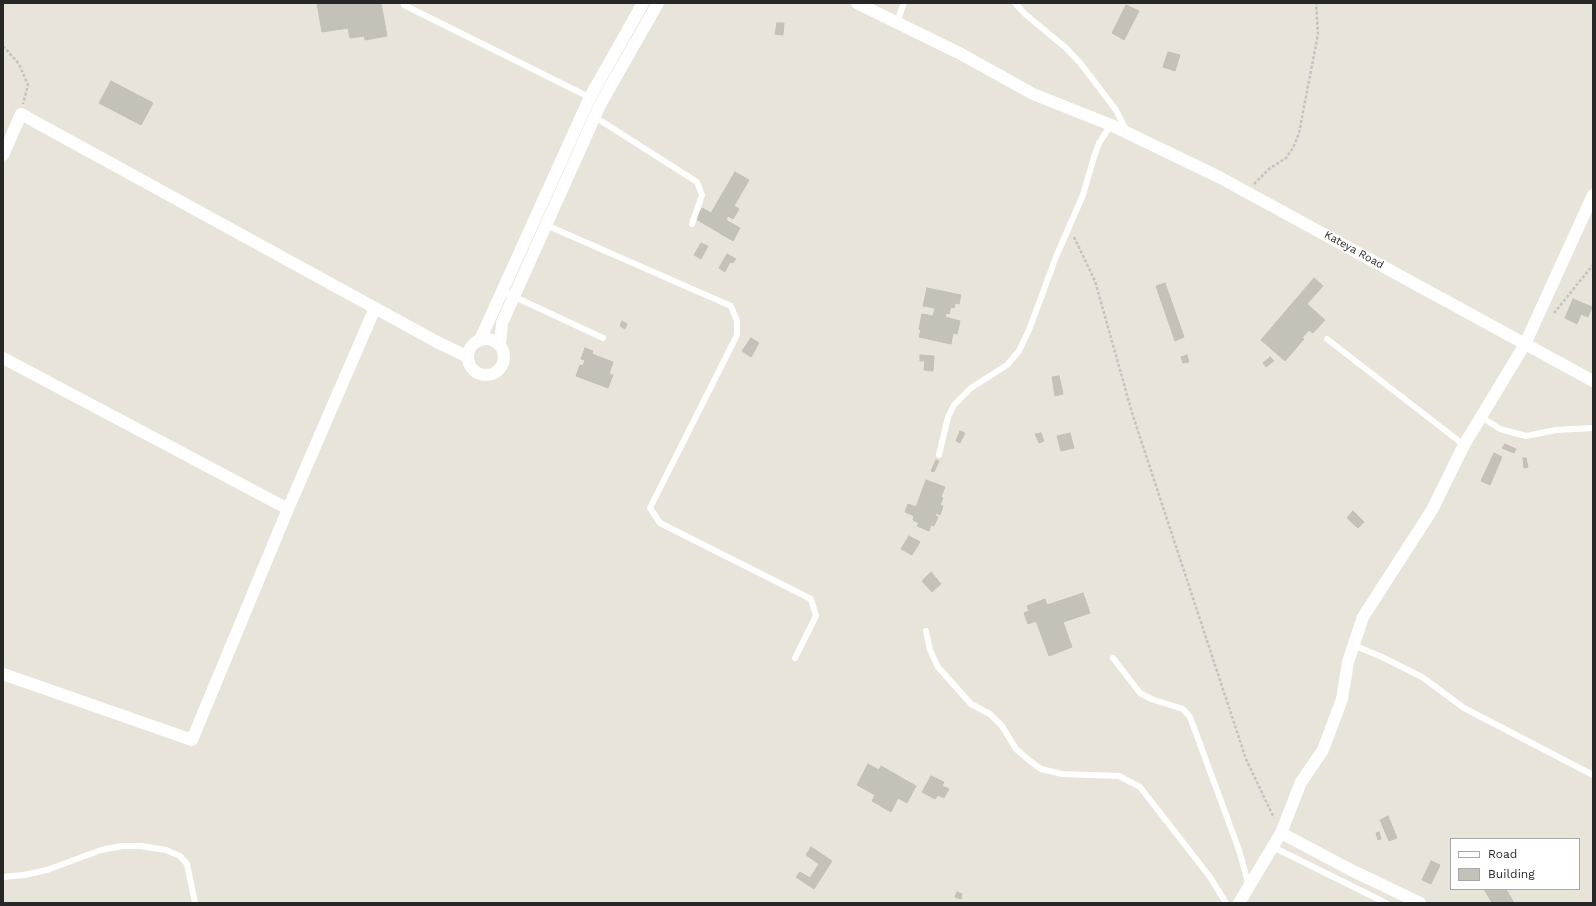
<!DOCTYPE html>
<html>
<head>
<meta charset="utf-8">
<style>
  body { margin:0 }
  #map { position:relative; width:1596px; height:906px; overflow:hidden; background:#e8e4d9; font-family:"Work Sans",sans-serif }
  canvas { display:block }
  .frame { position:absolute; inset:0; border:4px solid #272727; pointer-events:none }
  .legend { position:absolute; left:1450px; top:838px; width:130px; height:52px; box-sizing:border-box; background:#fff; border:1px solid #a9a9a9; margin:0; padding:5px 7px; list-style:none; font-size:12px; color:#272727 }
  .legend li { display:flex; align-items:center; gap:8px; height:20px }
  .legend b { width:20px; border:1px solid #a9a9a9 }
</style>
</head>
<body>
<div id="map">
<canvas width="1596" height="906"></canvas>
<div class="frame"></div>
<ul class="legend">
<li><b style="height:5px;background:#fff"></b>Road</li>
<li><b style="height:11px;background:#c4c2b8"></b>Building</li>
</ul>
</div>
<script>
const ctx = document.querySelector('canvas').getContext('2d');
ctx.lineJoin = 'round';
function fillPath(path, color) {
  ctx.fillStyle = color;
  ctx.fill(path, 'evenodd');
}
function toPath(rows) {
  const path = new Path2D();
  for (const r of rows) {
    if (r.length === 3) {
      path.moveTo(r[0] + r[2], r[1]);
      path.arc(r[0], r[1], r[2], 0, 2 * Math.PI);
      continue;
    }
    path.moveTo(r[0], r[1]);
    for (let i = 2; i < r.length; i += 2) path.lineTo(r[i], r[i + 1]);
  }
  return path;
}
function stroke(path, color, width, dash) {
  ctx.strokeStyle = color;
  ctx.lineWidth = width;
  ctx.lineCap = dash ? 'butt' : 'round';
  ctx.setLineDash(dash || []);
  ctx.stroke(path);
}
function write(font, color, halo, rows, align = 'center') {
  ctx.font = font + ' "Work Sans",sans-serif';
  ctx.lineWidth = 3;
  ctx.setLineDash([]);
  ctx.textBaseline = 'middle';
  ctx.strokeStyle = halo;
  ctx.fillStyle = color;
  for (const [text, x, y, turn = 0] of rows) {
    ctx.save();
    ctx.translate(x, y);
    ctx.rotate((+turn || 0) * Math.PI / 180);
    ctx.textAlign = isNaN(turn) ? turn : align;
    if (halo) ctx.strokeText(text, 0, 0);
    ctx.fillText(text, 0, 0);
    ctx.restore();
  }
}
const building = toPath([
  [317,3,381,3,387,36,365,40,364,36,350,38,348,28,322,32,317,3],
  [1126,5,1139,11,1124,40,1112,33,1126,5],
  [777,23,784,23,783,35,775,34,777,23],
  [1168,52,1180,55,1175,71,1163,67,1168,52],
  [111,81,153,103,141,125,99,103,111,81],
  [735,172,749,180,734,206,739,209,733,219,728,216,726,220,740,228,733,241,696,219,702,208,711,213,735,172],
  [701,243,708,246,701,259,694,255,701,243],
  [727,254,736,259,733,263,730,262,725,272,719,268,727,254],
  [1314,278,1323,286,1307,304,1325,320,1313,333,1309,330,1302,338,1304,339,1285,361,1261,340,1314,278],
  [1165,283,1184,337,1175,341,1156,286,1165,283],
  [927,288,961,295,959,304,955,303,954,308,951,307,949,314,946,313,945,317,960,321,957,334,953,333,951,344,919,337,921,330,919,329,922,314,933,316,935,308,923,306,927,288],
  [1573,299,1592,307,1588,317,1581,314,1577,324,1565,318,1573,299],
  [622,321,627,324,625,329,620,326,622,321],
  [751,338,759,343,751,357,742,351,751,338],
  [585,348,593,351,592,354,613,362,609,374,613,375,608,388,576,376,580,365,583,366,585,360,581,359,585,348],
  [920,355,934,356,933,371,924,370,925,361,920,361,920,355],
  [1187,355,1189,362,1183,363,1181,357,1187,355],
  [1270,357,1274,361,1266,367,1263,363,1270,357],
  [1059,376,1063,394,1055,396,1052,377,1059,376],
  [960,431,965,433,960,443,956,441,960,431],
  [1041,433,1044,441,1039,443,1035,434,1041,433],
  [1070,433,1074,448,1061,451,1057,436,1070,433],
  [1505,444,1516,449,1514,453,1502,448,1505,444],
  [1494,453,1502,457,1490,485,1481,481,1494,453],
  [1523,458,1526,458,1528,467,1524,468,1523,458],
  [936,460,939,461,934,472,931,471,936,460],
  [926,480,945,487,941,497,943,498,940,505,943,506,940,515,936,513,935,516,938,517,934,526,931,525,929,531,917,526,919,523,913,520,914,516,905,512,908,504,916,507,926,480],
  [1353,511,1364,522,1358,528,1347,518,1353,511],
  [909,536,920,542,912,555,901,549,909,536],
  [931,572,941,584,932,592,922,581,931,572],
  [1083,593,1090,613,1063,622,1072,647,1049,656,1036,621,1028,624,1024,613,1029,611,1027,606,1045,599,1047,605,1083,593],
  [868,764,879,770,881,766,916,786,907,803,898,798,891,812,872,801,875,795,857,785,868,764],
  [931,776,944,782,942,786,949,789,944,798,938,795,935,799,922,792,931,776],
  [1388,816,1397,838,1389,841,1380,820,1388,816],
  [1379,832,1381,839,1378,840,1376,833,1379,832],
  [811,847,832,861,814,889,796,877,800,872,810,878,819,864,806,855,811,847],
  [1431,861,1440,865,1431,884,1422,880,1431,861],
  [1484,889,1506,889,1514,903,1492,903,1484,889],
  [957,892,962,894,961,899,955,897,957,892]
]);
fillPath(building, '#c4c2b8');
stroke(building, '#c3c0b3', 1);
stroke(toPath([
  [3,46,19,64,28,85,23,104],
  [1254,184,1269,169,1286,158,1293,148,1299,133,1318,34,1316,3],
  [1074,237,1095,281,1133,416,1246,759,1274,818],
  [1554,313,1593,265]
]), '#c3c3c3', 2.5, [3, 2]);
stroke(toPath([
  [1015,3,1025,14,1066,48,1081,64,1116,110,1126,130],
  [404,5,591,98],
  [897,22,904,3],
  [595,117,697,182,702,195,692,224],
  [546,225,731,306,737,321,737,335,650,508,660,523,811,599,816,616,795,658],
  [502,291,603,338],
  [1327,339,1464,445],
  [1480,416,1500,429,1526,436,1556,430,1593,428],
  [939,455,948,417,954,405,971,388,1007,365,1019,351,1029,330,1056,257,1083,195,1094,157,1099,143,1111,125],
  [926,631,930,650,938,667,971,704,990,714,1002,726,1016,749,1030,761,1041,769,1062,774,1119,776,1140,787,1210,877,1226,903],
  [1353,645,1382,657,1422,677,1464,708,1593,775],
  [1113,658,1140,693,1151,699,1183,709,1190,717,1239,850,1249,886],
  [1273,847,1386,903],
  [3,877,24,875,47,870,101,850,122,846,141,846,166,850,180,856,187,864,195,903]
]), '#fff', 6);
stroke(toPath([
  [857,3,961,54,1033,94,1111,125,1219,177,1593,381],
  [3,155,21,114,437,342,468,357],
  [486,357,18],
  [480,340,590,97,643,3],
  [500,346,502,323,601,103,658,3],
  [3,358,288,509],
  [3,674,192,740,288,509,375,308],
  [1281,833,1353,871,1420,903],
  [1239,903,1281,833,1301,782,1323,750,1342,699,1348,662,1363,617,1432,510,1464,445,1525,344,1593,195]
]), '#fff', 12);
write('11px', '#272727', '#fff', [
  ["Kateya Road",1354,250,29]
]);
</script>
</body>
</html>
